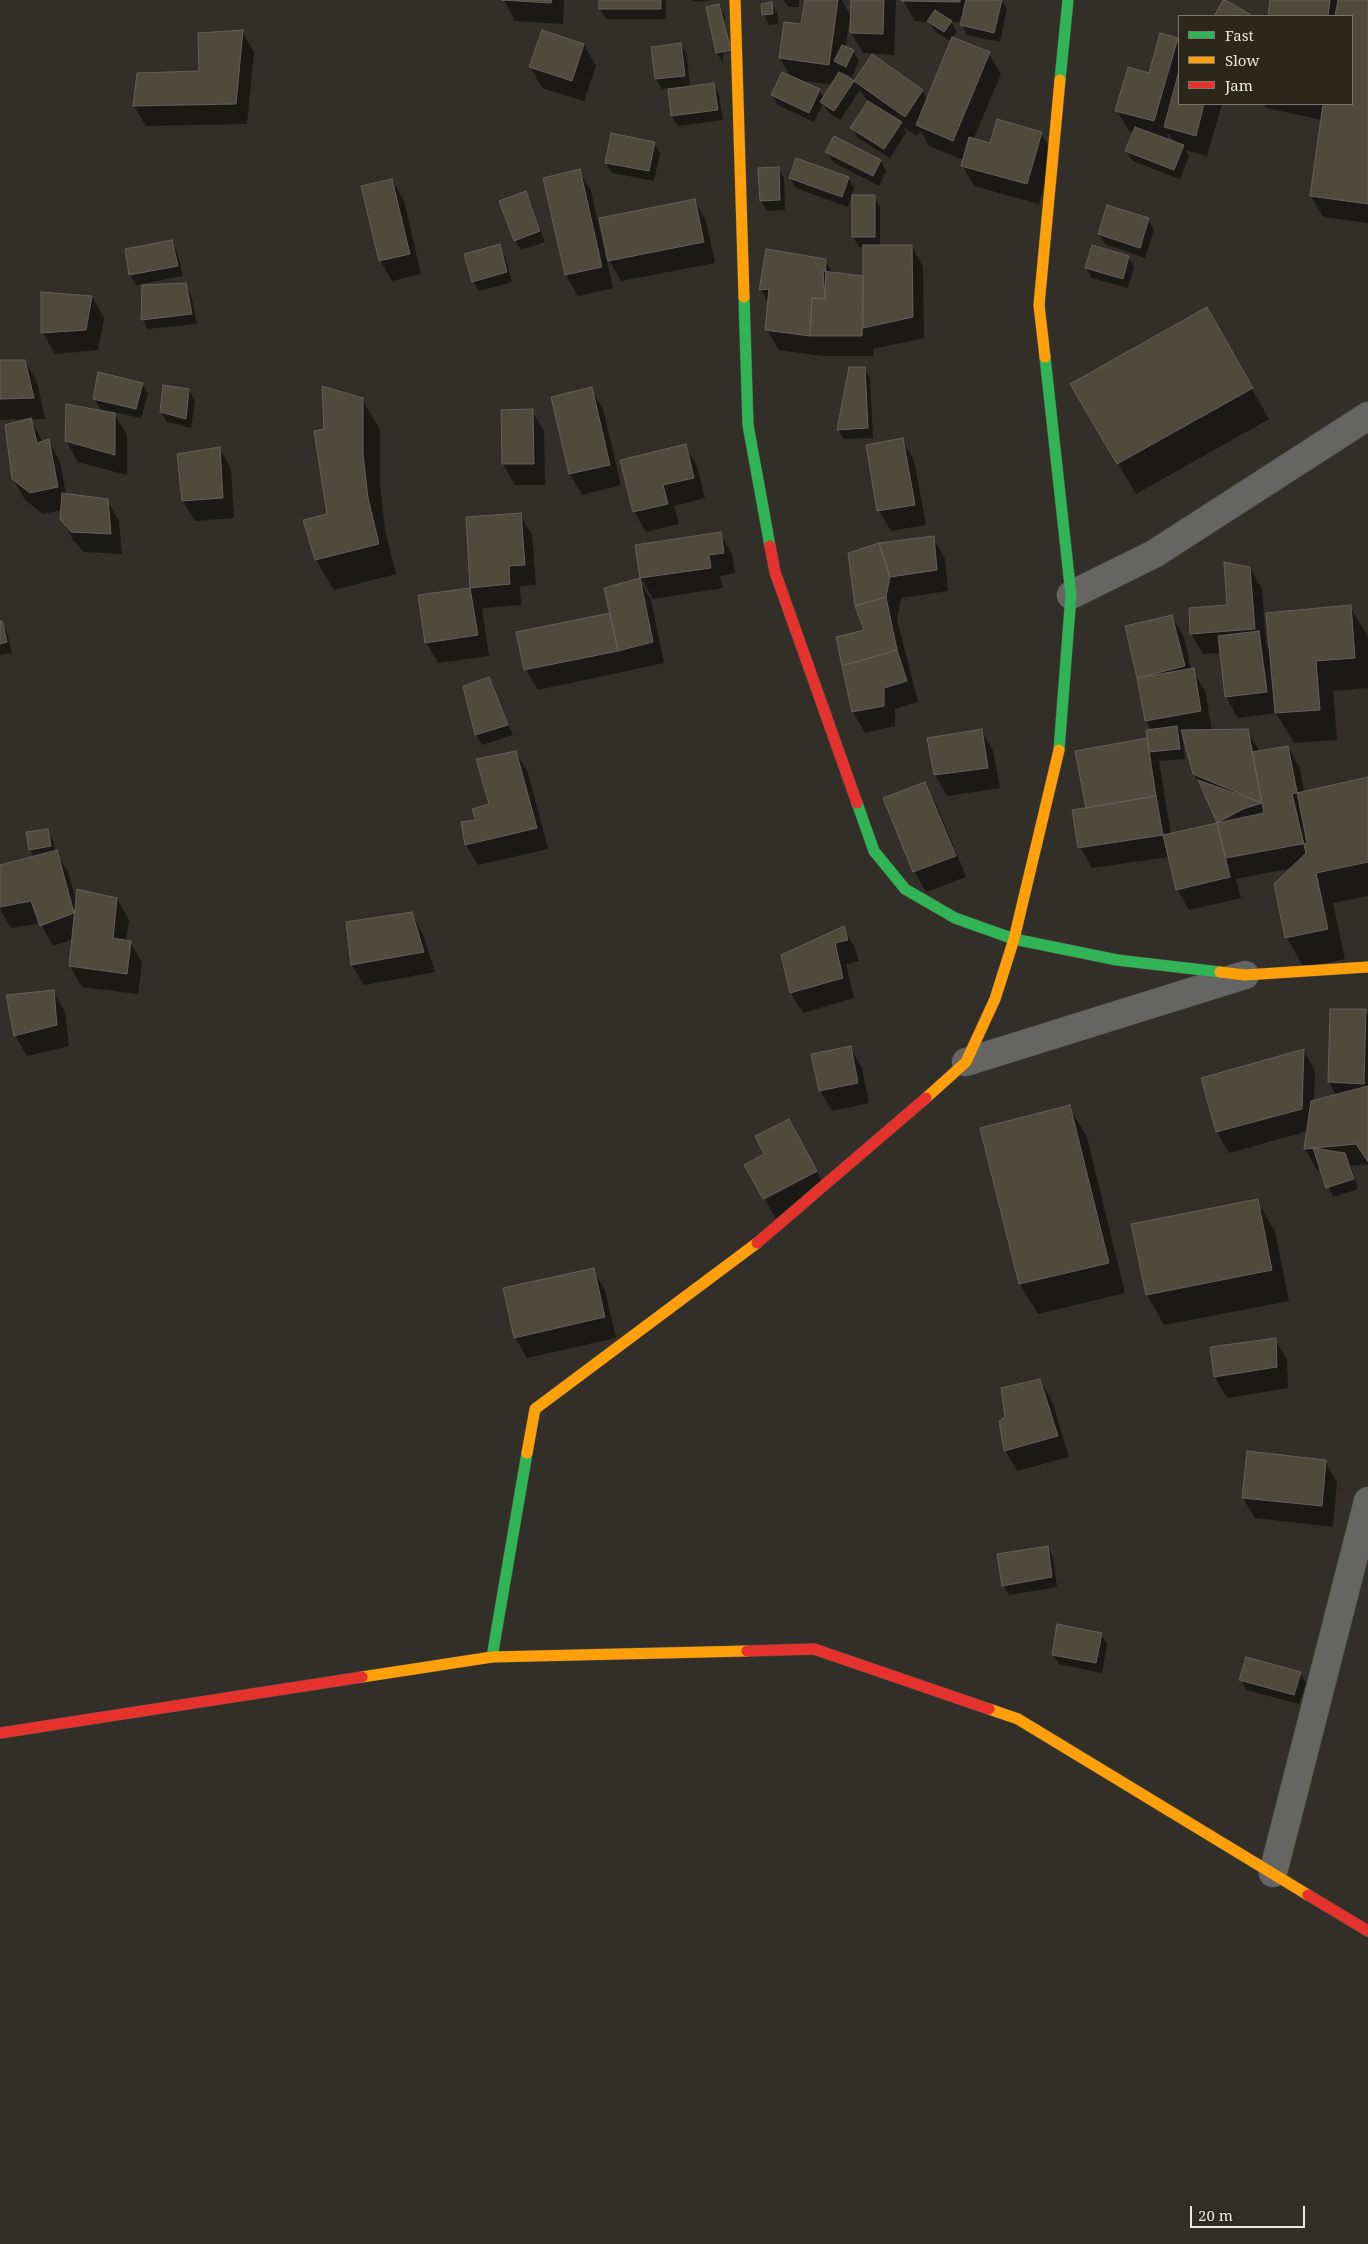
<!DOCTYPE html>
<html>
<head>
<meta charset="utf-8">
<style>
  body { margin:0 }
  #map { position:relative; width:1368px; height:2244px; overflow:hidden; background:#322f28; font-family:"Noto Serif",serif }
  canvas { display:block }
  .legend { position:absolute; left:1178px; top:15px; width:175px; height:90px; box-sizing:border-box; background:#2b271b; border:1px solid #78756a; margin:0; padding:6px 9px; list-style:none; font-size:15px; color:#ebe9e1 }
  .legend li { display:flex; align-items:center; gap:10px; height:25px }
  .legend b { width:25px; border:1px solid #78756a }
  .scale { position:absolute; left:1190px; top:2206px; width:115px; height:22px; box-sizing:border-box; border:2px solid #ebe9e1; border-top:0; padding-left:6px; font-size:15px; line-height:18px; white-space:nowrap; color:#ebe9e1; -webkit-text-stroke:4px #2b271b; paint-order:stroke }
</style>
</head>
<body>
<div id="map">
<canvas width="1368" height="2244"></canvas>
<ul class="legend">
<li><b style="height:6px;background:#30b455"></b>Fast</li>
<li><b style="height:6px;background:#ff9f0a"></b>Slow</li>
<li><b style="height:6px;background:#e5322d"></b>Jam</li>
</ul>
<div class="scale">20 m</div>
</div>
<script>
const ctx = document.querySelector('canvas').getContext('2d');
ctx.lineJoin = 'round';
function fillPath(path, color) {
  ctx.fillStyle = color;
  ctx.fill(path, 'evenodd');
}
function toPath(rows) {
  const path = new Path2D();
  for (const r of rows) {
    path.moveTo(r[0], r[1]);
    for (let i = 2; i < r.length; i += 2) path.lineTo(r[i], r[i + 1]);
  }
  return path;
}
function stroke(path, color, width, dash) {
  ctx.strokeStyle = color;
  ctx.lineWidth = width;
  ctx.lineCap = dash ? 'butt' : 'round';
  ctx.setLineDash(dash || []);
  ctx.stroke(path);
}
fillPath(toPath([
  [504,0,564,0,563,24,515,21],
  [600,0,666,0,666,19,606,19,600,9],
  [692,0,712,0,694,2],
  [784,0,799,0,799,7,788,7],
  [806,0,842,0,851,17,852,0,896,0,894,55,863,53,851,33,851,17,850,17,845,48,853,51,859,61,852,77,842,72,842,75,854,83,873,56,922,90,928,100,952,42,935,31,929,22,915,21,903,0,1002,0,1007,9,1000,42,967,35,962,25,962,22,951,22,957,32,952,38,989,53,1001,74,973,140,991,145,1041,133,1053,154,1039,204,974,186,962,165,964,160,929,146,921,131,917,136,903,127,906,133,890,158,858,138,852,128,868,102,860,90,840,120,828,112,823,104,814,122,778,105,772,95,791,77,780,58,802,26],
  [798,80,833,85,824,99,819,90],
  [1272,0,1337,0,1339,2,1339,0,1368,0,1368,223,1323,217,1311,196,1322,120,1266,108,1264,104,1352,104,1352,16,1270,16],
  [771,3,777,13,778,24,769,25,764,15,762,5],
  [719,6,725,16,723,63,717,53,707,8],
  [242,31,254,52,247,124,146,126,134,106,200,72],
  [1177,40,1179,43,1179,104,1222,104,1207,156,1185,150,1189,156,1180,179,1133,161,1127,151,1134,133,1129,131,1117,111,1150,75],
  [1169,133,1174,143,1167,140],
  [584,45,596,66,584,101,542,88,530,67],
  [681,45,687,55,690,88,713,85,719,95,723,120,678,126,672,116,669,88,662,89,656,79,652,48],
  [835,137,881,161,886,171,879,186,833,162,827,152],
  [654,143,660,153,654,181,612,173,606,163],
  [778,168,784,178,785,210,767,211,761,201],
  [579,170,591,191,613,288,578,296,566,275,544,179],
  [790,178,848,178,854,188,848,207,796,188],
  [392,180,404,201,421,274,392,281,380,260],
  [525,192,531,202,545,242,521,250,515,240],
  [874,197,880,207,880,246,912,246,923,267,924,338,873,349,873,356,822,356,779,350,767,330,769,304,761,290,825,260,833,274,865,278,865,247,859,247,853,237],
  [695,201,706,221,715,263,621,281,607,256],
  [1148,220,1154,230,1145,258,1105,244,1099,234],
  [172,242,177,252,183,276,136,285,130,275,127,250],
  [499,246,505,256,512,282,479,291,473,281],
  [1128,257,1134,267,1128,288,1092,278,1086,268],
  [185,285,191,295,197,324,148,329,143,319],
  [92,297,104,318,98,350,55,354,43,333],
  [1206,309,1269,419,1136,494,1072,384],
  [25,361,37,382,45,419,30,419,43,442,48,441,60,461,66,495,107,500,119,521,122,554,84,552,73,540,61,518,62,510,43,514,25,500,13,479,27,419,0,420,0,362],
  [864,368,870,378,873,438,844,439,838,429],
  [142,384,148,394,141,418,113,412,127,435,127,475,78,462,66,441,102,412,95,399],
  [591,389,603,409,621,485,582,495,570,474,552,398],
  [189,391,195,401,191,428,167,422,161,412],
  [362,399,380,430,380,485,385,530,396,574,334,590,316,560,305,521,328,515,325,430],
  [532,411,544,431,545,485,515,485,503,464],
  [902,440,914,460,926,525,891,531,879,511],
  [685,446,697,466,705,498,674,506,679,524,646,532,634,511],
  [220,449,231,469,234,518,195,521,183,501],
  [520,515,532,535,536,585,520,586,521,605,482,608,489,656,438,663,426,642,420,596,472,589,468,518],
  [720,534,732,554,735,573,720,576,723,588,653,599,641,578],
  [933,538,945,559,948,591,901,598,897,619,918,702,895,709,895,726,865,733,853,712,838,638,865,631,856,606],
  [1250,568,1262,589,1266,644,1271,653,1350,607,1368,637,1368,688,1333,691,1337,740,1294,743,1276,713,1238,718,1226,697,1221,653,1203,654,1191,633,1229,607],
  [639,580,651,600,664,663,538,690,526,670,518,633,611,614],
  [1172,617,1184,637,1191,669,1205,690,1212,731,1247,731,1260,752,1288,747,1300,768,1304,792,1368,779,1368,896,1333,903,1345,959,1304,968,1287,938,1292,868,1236,879,1241,898,1189,910,1177,889,1169,857,1092,868,1080,847,1087,808,1076,752,1148,739,1151,730,1146,721,1126,627],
  [1182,735,1194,774,1219,824,1171,835,1159,761,1185,759],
  [0,622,7,632,12,653,0,655],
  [488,678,513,735,482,745,476,735,465,687],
  [981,730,993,751,1000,788,947,796,935,775,928,739],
  [516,752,528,773,548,849,478,865,466,845,463,823,478,821,491,804],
  [924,783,936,804,966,877,926,892,914,871],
  [47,831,53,841,55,851,68,872,76,902,117,899,129,920,126,942,130,942,142,963,138,994,82,987,70,966,73,939,53,946,40,923,11,928,0,909,0,866,34,857,30,850,27,834],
  [411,913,423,934,435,972,364,985,352,965],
  [843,928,855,948,859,961,846,964,854,998,803,1013,791,993,782,955],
  [53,991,65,1012,69,1046,27,1056,15,1035],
  [1331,1010,1365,1010,1368,1015,1368,1164,1351,1166,1358,1189,1333,1197,1321,1169,1317,1170,1305,1149,1308,1131,1229,1153,1217,1132,1202,1079,1304,1051,1315,1071,1314,1101,1336,1095,1329,1082],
  [850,1047,862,1068,869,1103,832,1111,820,1090],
  [1069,1107,1087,1137,1125,1293,1038,1314,1020,1284,981,1128],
  [817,1172,827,1192,776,1219,765,1200],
  [1257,1201,1275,1231,1289,1301,1164,1325,1147,1295],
  [593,1270,605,1290,616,1338,527,1358,515,1337],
  [1275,1340,1287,1360,1288,1388,1227,1398,1215,1377,1211,1348],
  [1040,1380,1052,1401,1069,1457,1017,1471,1005,1450,1006,1418],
  [1325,1461,1337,1482,1333,1527,1255,1518,1243,1498],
  [1047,1547,1053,1557,1057,1587,1009,1595,1003,1585],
  [1101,1634,1107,1644,1102,1673,1059,1664,1053,1654],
  [1300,1673,1306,1683,1299,1704,1246,1690,1241,1679]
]), '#0007');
const building = toPath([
  [502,0,552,0,551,3,502,0],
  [599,0,661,0,661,9,599,9,599,0],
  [805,0,838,0,829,65,779,58,784,22,801,24,805,0],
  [851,0,884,0,883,34,850,33,851,0],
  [901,0,960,0,960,2,901,1,901,0],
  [966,0,1002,0,994,33,960,25,966,0],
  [1223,0,1225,0,1253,16,1214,16,1223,0],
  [1270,0,1330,0,1328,16,1268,16,1270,0],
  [1338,0,1368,0,1368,204,1310,196,1323,104,1352,104,1352,16,1335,16,1338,0],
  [772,2,773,14,762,15,761,4,772,2],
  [719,4,731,50,716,53,706,7,719,4],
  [935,10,952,21,944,32,927,21,935,10],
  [243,30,236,104,133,106,137,73,199,71,198,33,243,30],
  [542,30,584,44,572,81,529,67,542,30],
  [1160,33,1178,38,1154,121,1115,111,1128,67,1149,73,1160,33],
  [952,37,990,52,953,141,916,125,952,37],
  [681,43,685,76,655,79,651,47,681,43],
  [842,45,854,50,846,67,834,61,842,45],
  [872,54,923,90,905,117,854,81,872,54],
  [1179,71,1179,104,1204,104,1196,136,1164,127,1179,71],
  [782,72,820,89,809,113,771,95,782,72],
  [839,72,854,81,834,111,820,102,839,72],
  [714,83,718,110,671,116,668,89,714,83],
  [868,101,902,122,884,149,850,128,868,101],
  [997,119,1042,132,1027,184,961,166,969,137,990,143,997,119],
  [1135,127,1184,145,1174,170,1125,151,1135,127],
  [611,133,655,142,649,171,605,163,611,133],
  [834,136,881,160,873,176,825,152,834,136],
  [796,158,849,177,842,197,789,178,796,158],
  [779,167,780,200,760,201,758,168,779,167],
  [580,169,602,267,565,275,543,178,580,169],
  [392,179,410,254,379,261,361,186,392,179],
  [526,191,540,231,514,241,499,201,526,191],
  [852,195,875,195,875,237,852,237,852,195],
  [695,199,704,242,608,261,599,218,695,199],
  [1107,205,1149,218,1140,248,1098,234,1107,205],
  [172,240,178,266,129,275,125,249,172,240],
  [500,244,507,272,472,282,464,254,500,244],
  [863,245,912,245,913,317,863,328,863,245],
  [1092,245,1129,256,1123,279,1085,268,1092,245],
  [766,249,826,259,825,299,812,298,810,336,765,330,769,289,759,290,766,249],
  [823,271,863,276,862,336,810,336,812,298,825,299,823,271],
  [186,283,192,314,141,320,142,285,186,283],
  [41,292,92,296,86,330,41,333,41,292],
  [1207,307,1253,388,1117,464,1070,384,1207,307],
  [0,360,25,360,34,398,0,399,0,360],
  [849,367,865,367,868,428,837,430,849,367],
  [98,372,143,383,136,409,93,399,98,372],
  [163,385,189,389,186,419,160,412,163,385],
  [322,386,363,398,363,454,368,498,379,544,315,560,303,520,327,514,314,431,324,429,322,386],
  [592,387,610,465,569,474,551,397,592,387],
  [66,404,115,413,115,455,65,441,66,404],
  [533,409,534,464,502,464,501,410,533,409],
  [31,418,37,443,49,439,58,487,30,493,12,479,5,425,31,418],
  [903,438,915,505,877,511,866,445,903,438],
  [686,444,694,478,663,485,668,504,633,512,620,460,686,444],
  [220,447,223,498,182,501,177,454,220,447],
  [62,493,108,499,111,534,71,532,60,519,62,493],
  [521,513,525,565,509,566,510,584,470,588,466,517,521,513],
  [721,532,724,553,709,555,711,568,640,578,635,545,721,532],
  [934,536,937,570,890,577,879,543,934,536],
  [879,543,890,577,886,597,855,606,848,553,879,543],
  [1224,562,1250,567,1255,629,1190,634,1189,608,1227,605,1224,562],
  [640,578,653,642,618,651,604,588,640,578],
  [470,588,478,635,425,643,418,595,470,588],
  [886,597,897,650,842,666,836,637,864,630,855,606,886,597],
  [1351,605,1355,658,1316,661,1320,710,1275,713,1266,613,1351,605],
  [610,613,618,651,524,670,516,632,610,613],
  [1172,615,1185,666,1137,678,1125,626,1172,615],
  [0,621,2,621,7,642,0,644,0,621],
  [1259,631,1267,692,1225,697,1218,636,1259,631],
  [897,650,907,681,884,688,884,706,852,712,842,666,897,650],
  [1194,668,1201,711,1145,721,1137,678,1194,668],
  [489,677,508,725,475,735,463,686,489,677],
  [1177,726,1180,749,1149,752,1146,730,1177,726],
  [982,729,988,768,934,775,927,738,982,729],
  [1248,729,1262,803,1193,774,1181,730,1248,729],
  [1147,738,1156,796,1086,808,1075,751,1147,738],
  [1288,746,1307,843,1226,858,1217,823,1264,813,1252,752,1288,746],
  [516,751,537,828,465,845,461,822,476,820,472,809,489,804,476,759,516,751],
  [1368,777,1368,862,1316,873,1328,929,1285,938,1274,884,1306,853,1292,794,1368,777],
  [1198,780,1262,803,1243,809,1217,823,1198,780],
  [925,782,956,856,913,872,883,798,925,782],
  [1156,796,1163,835,1078,848,1072,810,1156,796],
  [1217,823,1230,877,1176,890,1163,835,1217,823],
  [48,829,51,846,29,850,26,832,48,829],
  [57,850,74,913,40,926,31,901,0,907,0,865,57,850],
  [77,889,117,898,113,938,131,941,127,974,69,966,77,889],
  [412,912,424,952,351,965,346,922,412,912],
  [844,926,848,940,835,943,843,978,790,993,781,955,844,926],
  [54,990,57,1025,14,1036,6,995,54,990],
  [1330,1009,1366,1009,1364,1084,1328,1082,1330,1009],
  [851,1046,858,1083,819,1091,811,1054,851,1046],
  [1304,1049,1302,1109,1216,1132,1201,1078,1304,1049],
  [1368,1086,1368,1162,1356,1144,1304,1149,1311,1101,1368,1086],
  [1070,1105,1109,1263,1019,1284,980,1128,1070,1105],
  [789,1119,817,1171,763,1199,744,1165,764,1154,755,1136,789,1119],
  [1313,1148,1345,1153,1354,1179,1326,1188,1313,1148],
  [1258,1199,1272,1270,1146,1295,1131,1224,1258,1199],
  [594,1268,605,1317,514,1338,503,1288,594,1268],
  [1276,1338,1277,1367,1214,1377,1210,1347,1276,1338],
  [1040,1379,1058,1436,1004,1451,999,1421,1005,1417,1001,1388,1040,1379],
  [1247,1451,1326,1460,1322,1506,1242,1498,1247,1451],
  [1048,1546,1052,1577,1002,1586,997,1554,1048,1546],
  [1057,1624,1102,1633,1096,1663,1052,1655,1057,1624],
  [1246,1657,1301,1672,1294,1695,1239,1680,1246,1657]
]);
fillPath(building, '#4f4b3c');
stroke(building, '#625f5a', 1);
const street = toPath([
  [1071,595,1154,554,1368,416],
  [966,1062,1245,975],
  [1273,1873,1368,1501]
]);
const fast = toPath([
  [1060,80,1068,0],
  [744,297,748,425,770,546],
  [1045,357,1071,595,1059,750],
  [857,803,874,851,905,889,955,918,1014,939,1117,960,1220,972],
  [492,1657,527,1453]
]);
const slow = toPath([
  [735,0,744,297],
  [1045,357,1039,305,1060,80],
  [1220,972,1245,975,1368,967],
  [926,1098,966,1062,995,999,1014,939,1059,750],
  [527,1453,535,1409,757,1243],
  [362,1677,492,1657,747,1651],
  [989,1709,1018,1719,1308,1895]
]);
const jam = toPath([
  [770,546,775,572,857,803],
  [757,1243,926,1098],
  [747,1651,814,1649,989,1709],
  [0,1733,362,1677],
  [1308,1895,1368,1931]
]);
stroke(street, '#4f4c46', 29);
stroke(fast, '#4f4c46', 12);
stroke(slow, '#4f4c46', 12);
stroke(jam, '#4f4c46', 12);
stroke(street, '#656564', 28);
stroke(fast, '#30b455', 11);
stroke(slow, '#ff9f0a', 11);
stroke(jam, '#e5322d', 11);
</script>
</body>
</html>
